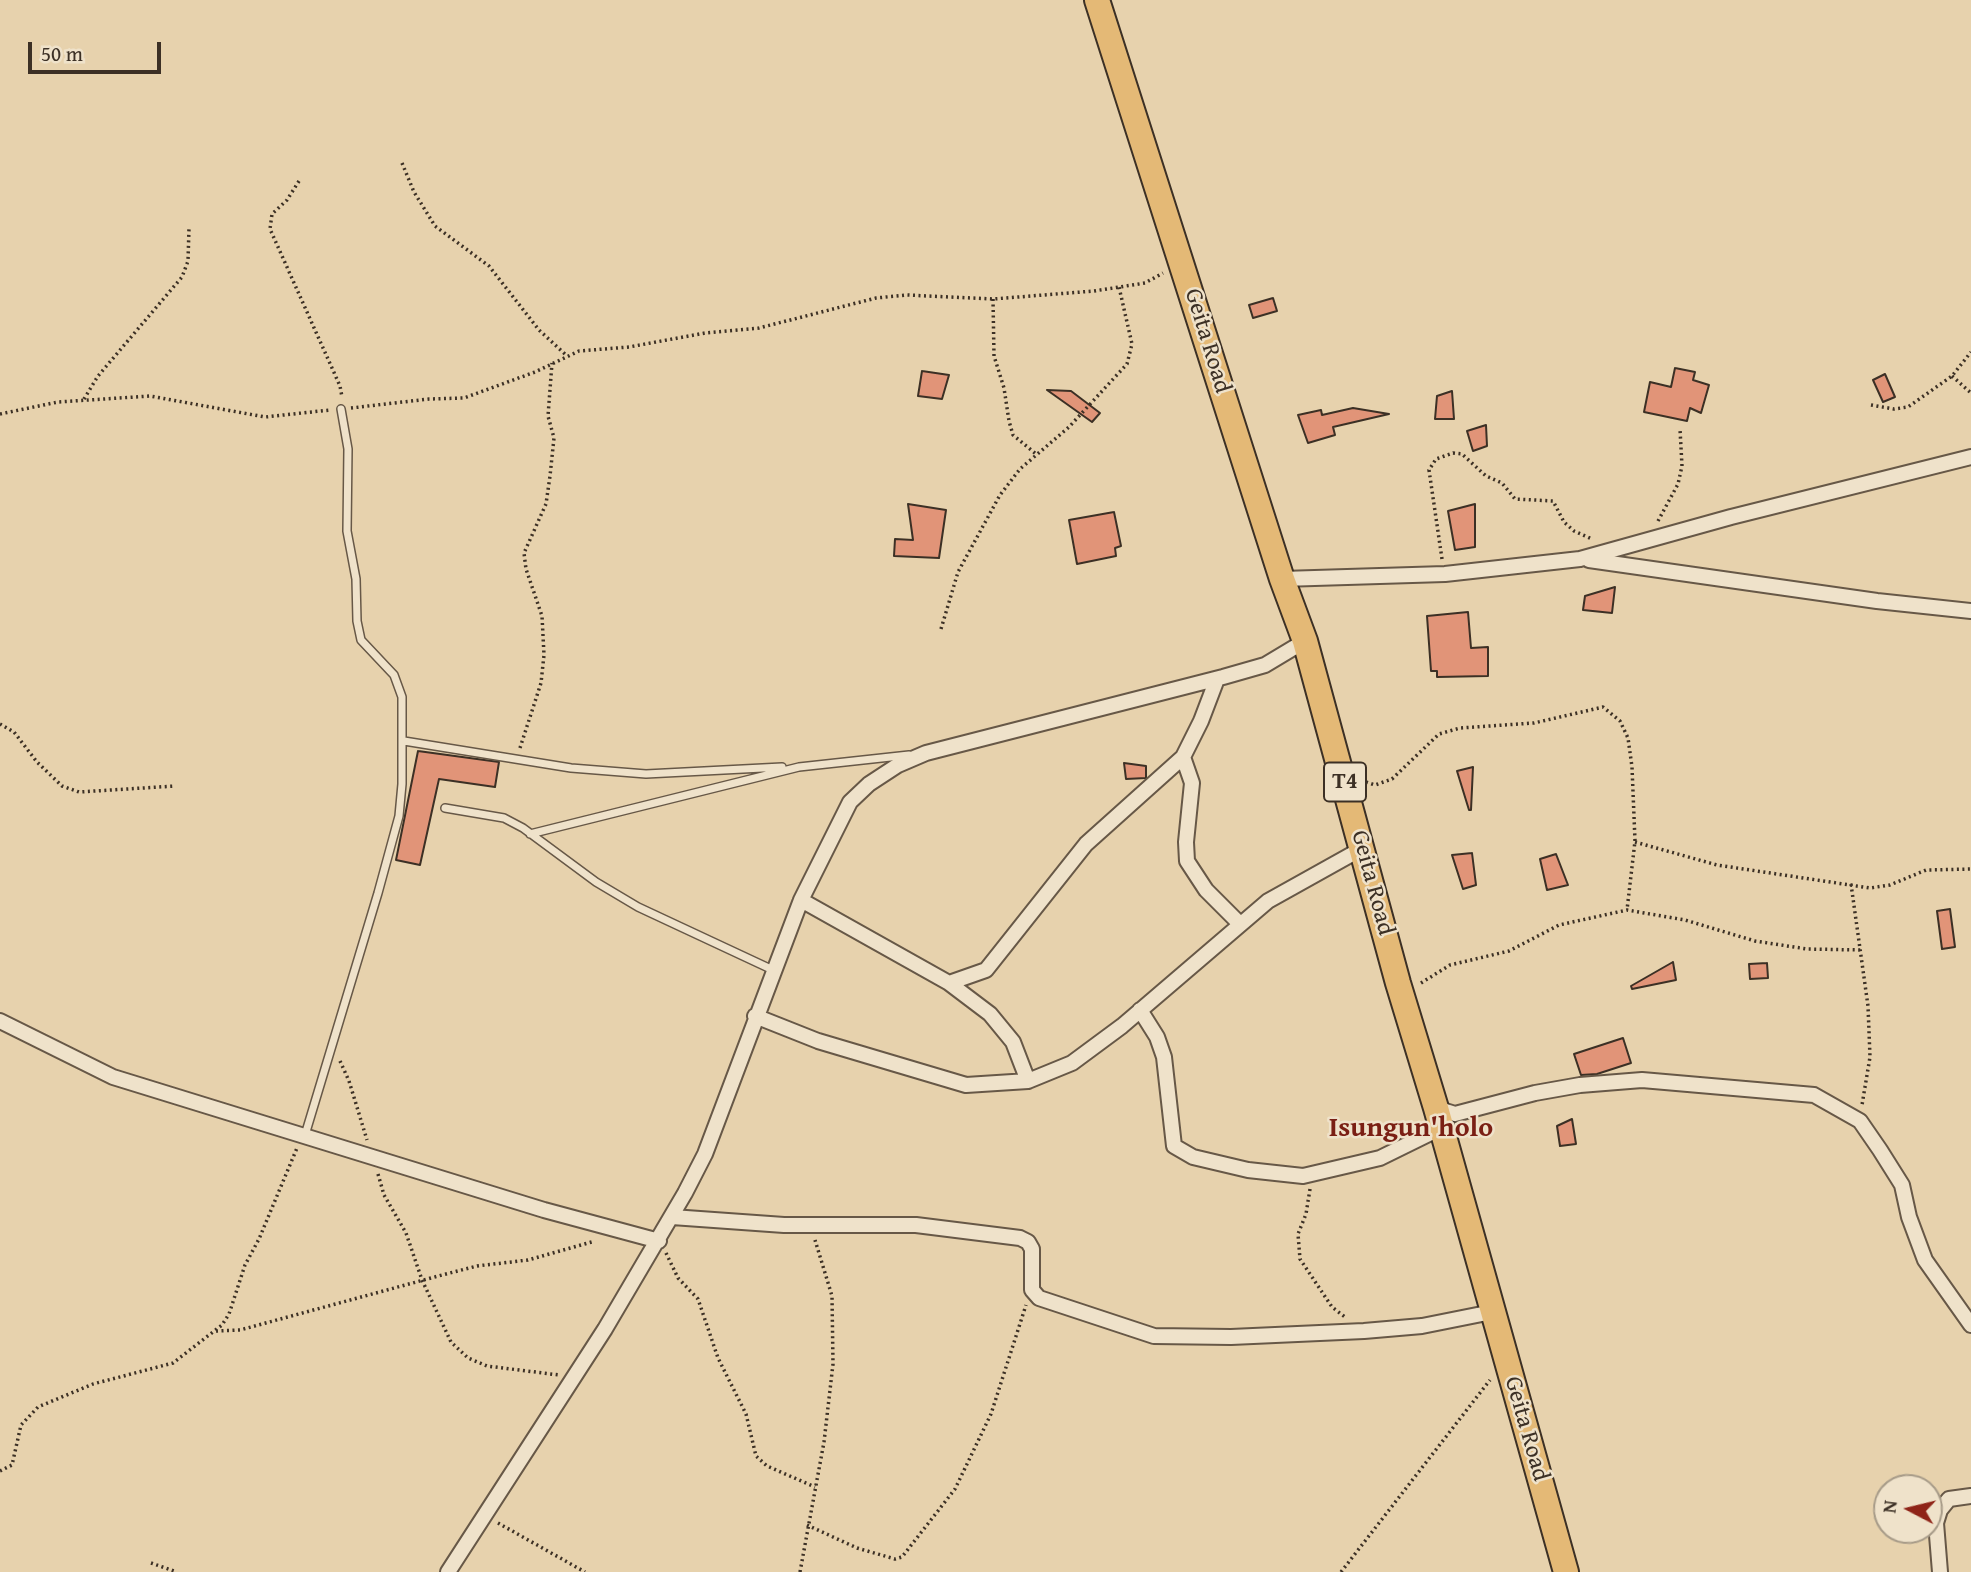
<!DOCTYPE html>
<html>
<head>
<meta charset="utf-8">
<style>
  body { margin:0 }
  #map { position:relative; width:1971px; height:1572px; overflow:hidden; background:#e7d2ad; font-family:"Gentium Book Plus",serif }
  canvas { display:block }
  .north { position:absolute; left:1873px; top:1474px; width:70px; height:70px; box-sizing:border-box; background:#efe2ca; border:2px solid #a79b88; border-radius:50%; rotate:277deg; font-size:19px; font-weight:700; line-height:28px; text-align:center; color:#3c3025 }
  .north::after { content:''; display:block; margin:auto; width:24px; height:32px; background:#8f2418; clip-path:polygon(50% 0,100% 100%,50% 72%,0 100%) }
  .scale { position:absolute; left:28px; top:42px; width:133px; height:32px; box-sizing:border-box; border:4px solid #3c3025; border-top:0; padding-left:9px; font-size:21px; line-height:24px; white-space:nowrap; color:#3c3025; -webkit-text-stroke:5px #efe2ca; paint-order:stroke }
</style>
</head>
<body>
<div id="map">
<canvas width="1971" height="1572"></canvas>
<div class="north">N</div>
<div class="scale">50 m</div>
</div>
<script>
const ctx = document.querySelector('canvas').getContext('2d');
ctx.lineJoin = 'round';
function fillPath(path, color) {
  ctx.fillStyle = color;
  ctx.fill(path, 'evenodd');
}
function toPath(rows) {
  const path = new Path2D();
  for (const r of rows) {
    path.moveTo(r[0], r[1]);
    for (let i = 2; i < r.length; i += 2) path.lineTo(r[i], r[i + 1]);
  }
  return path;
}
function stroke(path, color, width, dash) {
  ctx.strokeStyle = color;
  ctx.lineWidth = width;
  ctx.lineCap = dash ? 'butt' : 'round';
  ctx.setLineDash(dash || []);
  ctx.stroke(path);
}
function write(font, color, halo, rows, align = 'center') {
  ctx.font = font + ' "Gentium Book Plus",serif';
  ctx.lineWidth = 5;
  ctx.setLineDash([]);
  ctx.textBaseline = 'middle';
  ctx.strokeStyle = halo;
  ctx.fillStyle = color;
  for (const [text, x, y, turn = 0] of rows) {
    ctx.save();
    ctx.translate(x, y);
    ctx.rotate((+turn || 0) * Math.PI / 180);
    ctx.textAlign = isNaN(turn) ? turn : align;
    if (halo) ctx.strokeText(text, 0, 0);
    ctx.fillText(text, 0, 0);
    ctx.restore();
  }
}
const building = toPath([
  [1273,298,1277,311,1253,318,1249,305,1273,298],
  [1675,368,1695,372,1693,380,1709,385,1701,413,1690,408,1687,421,1644,412,1650,382,1671,387,1675,368],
  [922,371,949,375,942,399,918,396,922,371],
  [1885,374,1895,397,1883,402,1873,380,1885,374],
  [1047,390,1071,391,1100,413,1092,422,1047,390],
  [1452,391,1454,419,1435,419,1437,396,1452,391],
  [1353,408,1389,414,1333,427,1335,435,1308,443,1298,415,1321,410,1322,415,1353,408],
  [1486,425,1487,446,1473,451,1467,431,1486,425],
  [908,504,946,510,939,558,894,556,895,539,913,540,908,504],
  [1475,504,1475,547,1455,550,1448,511,1475,504],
  [1114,512,1121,546,1115,548,1116,556,1077,564,1069,520,1114,512],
  [1615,587,1612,613,1583,610,1585,596,1615,587],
  [1468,612,1471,648,1488,647,1488,676,1437,677,1437,671,1431,671,1427,616,1468,612],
  [418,751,499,762,495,787,439,779,420,865,396,860,418,751],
  [1124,763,1146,766,1146,778,1126,779,1124,763],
  [1473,767,1471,810,1469,810,1457,771,1473,767],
  [1472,853,1476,885,1463,889,1452,855,1472,853],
  [1556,854,1568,885,1547,890,1540,859,1556,854],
  [1950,909,1955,947,1942,949,1937,911,1950,909],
  [1673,962,1676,980,1632,989,1631,986,1673,962],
  [1767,963,1768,978,1750,979,1749,964,1767,963],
  [1623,1038,1631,1063,1597,1074,1581,1075,1574,1054,1623,1038],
  [1572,1119,1576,1144,1560,1146,1557,1126,1572,1119]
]);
fillPath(building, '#e19478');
stroke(building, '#3c3025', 2);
const service = toPath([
  [404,741,571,768,646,774,782,767],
  [445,808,504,818,523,828,596,882,638,907,773,970],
  [530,834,799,767,909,755],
  [305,1135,378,893,399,816,402,784,402,697,394,675,361,640,357,621,356,579,347,531,348,449,341,409]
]);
const minor = toPath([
  [1589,560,1877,601,1971,611],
  [1282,579,1445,574,1580,559,1731,517,1971,457],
  [1183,757,1192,783,1186,842,1187,861,1206,890,1239,923],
  [801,900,949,983,990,1014,1013,1042,1028,1081],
  [949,983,986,970,1086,844,1183,757,1201,721,1217,679],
  [1140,1010,1157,1037,1164,1057,1174,1146,1193,1157,1248,1170,1303,1176,1380,1158,1441,1128],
  [755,1016,818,1041,966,1085,1028,1081,1072,1063,1122,1026,1268,901,1363,848],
  [0,1021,113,1077,544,1210,659,1241],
  [1436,1108,1455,1114,1535,1093,1580,1085,1642,1080,1814,1095,1860,1121,1880,1150,1902,1185,1909,1217,1925,1260,1971,1325],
  [672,1217,784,1225,916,1225,1020,1238,1028,1242,1032,1249,1032,1290,1039,1298,1154,1336,1231,1337,1364,1331,1422,1326,1492,1312],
  [448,1572,605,1329,685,1193,705,1154,801,900,850,802,869,784,898,765,926,753,1223,677,1265,665,1305,641],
  [1940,1572,1936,1523,1940,1510,1949,1499,1971,1496]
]);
const trunk = toPath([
  [1097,0,1282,579,1305,641,1398,983,1436,1108,1566,1572]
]);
stroke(service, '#675847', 10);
stroke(minor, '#675847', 18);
stroke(trunk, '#3c3025', 28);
stroke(toPath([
  [402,163,414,192,435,226,489,266,539,330,566,355],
  [299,181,287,200,272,214,270,229,340,386,342,397],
  [993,299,994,356,1004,388,1009,421,1013,435,1036,454],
  [1952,376,1971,393],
  [84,399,98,376,182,277,188,261,189,228],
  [1871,405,1894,409,1908,407,1952,376,1971,352],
  [351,408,429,399,464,398,535,372,579,351,629,347,705,333,759,328,876,298,907,295,993,299,1094,291,1145,283,1163,273],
  [0,414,58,402,150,396,265,417,330,410],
  [1658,521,1678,484,1682,466,1680,429],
  [1442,559,1429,470,1436,459,1453,453,1462,454,1486,476,1502,483,1515,499,1553,501,1564,522,1574,531,1592,539],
  [941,629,958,572,1000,495,1020,469,1069,427,1127,364,1132,344,1119,287],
  [0,724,14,732,37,762,62,786,79,792,175,786],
  [520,748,541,683,544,655,542,616,526,569,524,553,546,504,550,476,554,438,548,416,552,363],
  [1366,782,1375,785,1392,779,1439,734,1460,728,1534,723,1603,707,1620,721,1628,738,1632,767,1635,841,1627,910],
  [1635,842,1717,865,1870,888,1890,885,1926,870,1971,869],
  [1851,884,1868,1006,1870,1057,1862,1105],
  [1421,983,1450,965,1509,951,1559,925,1627,910,1685,920,1755,941,1807,949,1862,950],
  [340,1061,349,1081,367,1140],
  [378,1174,384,1195,406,1233,422,1280,451,1342,468,1358,487,1366,559,1375],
  [1310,1189,1306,1214,1298,1234,1300,1259,1332,1307,1345,1317],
  [666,1253,678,1278,698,1299,718,1358,746,1414,756,1456,767,1466,815,1487],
  [216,1331,240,1330,442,1275,477,1266,528,1260,595,1241],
  [0,1471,12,1465,21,1425,38,1407,93,1384,173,1363,222,1325,229,1314,245,1265,259,1239,297,1148],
  [498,1523,585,1572],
  [807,1525,857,1548,895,1559,902,1557,955,1489,991,1414,1026,1305],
  [151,1563,177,1572],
  [800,1572,824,1442,833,1364,832,1296,815,1240],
  [1341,1572,1490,1380]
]), '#3c3025', 3.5, [2, 3.5]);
stroke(service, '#efe2ca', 7);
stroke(minor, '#efe2ca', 14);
stroke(trunk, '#e4b976', 24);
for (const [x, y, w] of [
  [1345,782,42]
]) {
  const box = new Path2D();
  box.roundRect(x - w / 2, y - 19.5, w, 39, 5);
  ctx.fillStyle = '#efe2ca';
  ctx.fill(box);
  stroke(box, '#3c3025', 2);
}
write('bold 23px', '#3c3025', null, [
  ["T4",1345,782]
]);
write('24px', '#3c3025', '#efe2ca', [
  ["Geita Road",1207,341,73],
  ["Geita Road",1372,883,75],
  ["Geita Road",1526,1429,74]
]);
write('bold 28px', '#7a1f14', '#efe2ca', [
  ["Isungun'holo",1411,1129]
]);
</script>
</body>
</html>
